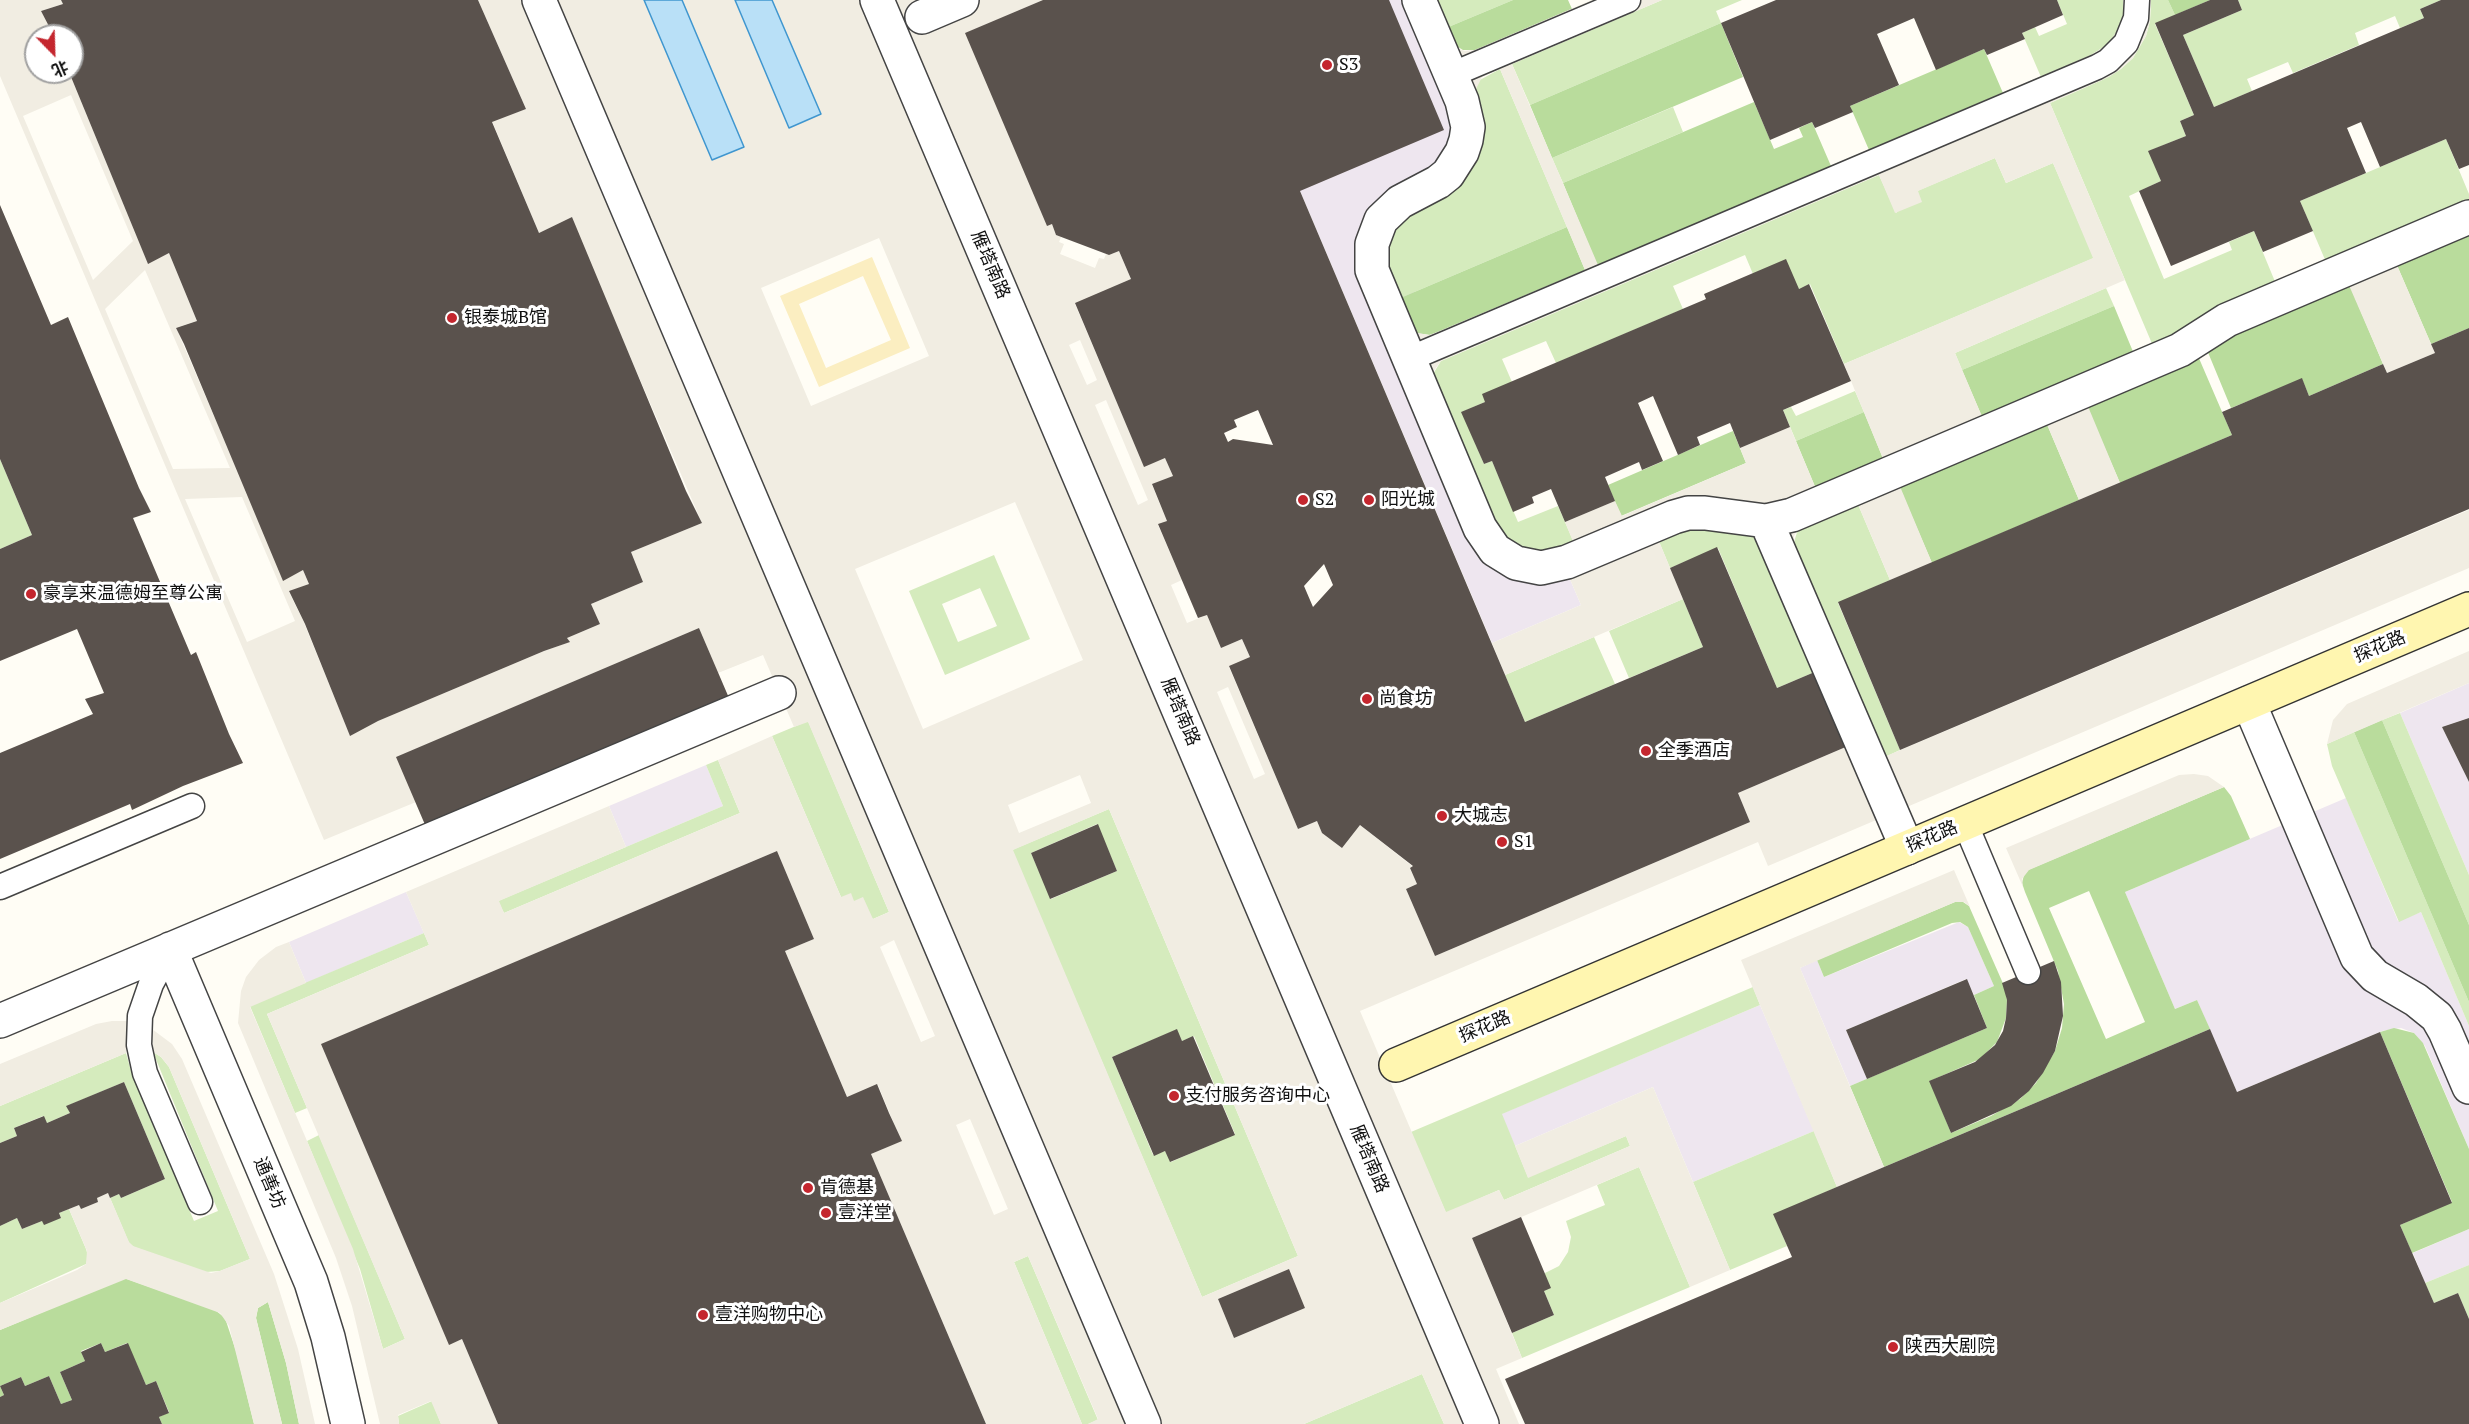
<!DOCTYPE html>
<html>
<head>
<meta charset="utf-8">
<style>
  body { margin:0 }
  #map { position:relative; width:2469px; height:1424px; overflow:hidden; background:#fffdf5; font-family:"PT Serif","Noto Sans SC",serif }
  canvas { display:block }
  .north { position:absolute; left:24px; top:24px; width:60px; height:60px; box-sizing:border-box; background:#fff; border:2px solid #a0a0a0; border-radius:50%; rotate:157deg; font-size:16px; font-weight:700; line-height:24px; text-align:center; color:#111 }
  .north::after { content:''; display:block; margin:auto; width:21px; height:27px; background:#c4262e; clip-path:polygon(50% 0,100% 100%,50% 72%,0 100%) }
</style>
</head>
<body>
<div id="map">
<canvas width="2469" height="1424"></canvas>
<div class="north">北</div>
</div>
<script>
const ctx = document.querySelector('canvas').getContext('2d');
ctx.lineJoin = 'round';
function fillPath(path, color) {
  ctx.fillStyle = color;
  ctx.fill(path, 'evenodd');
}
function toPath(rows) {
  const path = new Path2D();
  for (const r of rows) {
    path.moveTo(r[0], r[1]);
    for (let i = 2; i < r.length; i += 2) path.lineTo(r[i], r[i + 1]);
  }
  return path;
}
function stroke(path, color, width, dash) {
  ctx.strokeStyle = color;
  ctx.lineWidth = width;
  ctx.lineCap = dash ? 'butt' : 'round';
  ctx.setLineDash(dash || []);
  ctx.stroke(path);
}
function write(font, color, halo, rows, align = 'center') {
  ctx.font = font + ' "PT Serif","Noto Sans SC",serif';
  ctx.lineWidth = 6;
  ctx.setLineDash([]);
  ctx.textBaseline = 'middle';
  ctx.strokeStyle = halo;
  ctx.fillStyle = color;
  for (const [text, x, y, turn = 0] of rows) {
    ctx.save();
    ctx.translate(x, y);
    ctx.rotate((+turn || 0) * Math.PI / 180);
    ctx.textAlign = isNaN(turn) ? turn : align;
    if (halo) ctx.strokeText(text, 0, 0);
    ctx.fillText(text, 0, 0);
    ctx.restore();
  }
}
fillPath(toPath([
  [1389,0,1404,0,1450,109,1453,131,1441,161,1392,189,1465,529,1569,577,1581,605,1492,643,1300,191],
  [2469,683,2469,718,2442,727,2469,782,2469,875,2400,713],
  [706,765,723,806,626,847,609,806],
  [2346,798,2398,921,2421,912,2469,1026,2469,1149,2425,1046,2414,1033,2401,1028,2382,1031,2237,1092,2197,1000,2175,1009,2125,892],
  [406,892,424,933,306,983,289,942],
  [1959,922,1968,927,1994,986,1974,995,1966,979,1846,1030,1867,1079,1850,1086,1800,968,1817,960,1824,977],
  [1760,1005,1814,1131,1693,1182,1653,1087,1515,1146,1501,1114],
  [2469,1229,2469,1265,2425,1283,2413,1253]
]), '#eee6ef');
fillPath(toPath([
  [1434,0,1513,0,1446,28],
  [1662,0,1742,0,1716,11,1721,23,1530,105,1512,64],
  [2057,0,2123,0,2123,15,2115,36,2104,47,2091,55,2041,77,2022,33,2035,27,2039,36,2067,24],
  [2151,0,2168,0,2175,15,2155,24,2194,115,2180,121,2186,136,2149,151,2161,181,2129,196,2164,279,2232,250,2229,242,2254,231,2276,284,2153,346,2050,103,2102,80,2121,69,2133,58,2146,36,2150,21],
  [2238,0,2441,0,2420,9,2424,18,2400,28,2395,16,2355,33,2359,45,2293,73,2288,62,2247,79,2252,91,2214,107,2183,35,2242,10],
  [1500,69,1567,227,1398,299,1386,272,1384,252,1396,222,1432,201,1478,81],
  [1673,107,1683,132,1563,183,1552,158],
  [2446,139,2469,194,2469,202,2326,262,2300,201],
  [1995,158,2006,183,2053,163,2094,258,1844,364,1810,284,1799,289,1753,274,1745,255,1673,286,1683,309,1556,363,1546,341,1502,359,1512,382,1485,402,1462,412,1484,464,1492,461,1518,522,1558,506,1575,545,1562,550,1526,552,1497,531,1433,374,1441,361,1879,175,1896,213,1917,191],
  [2106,288,2114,306,1962,370,1955,353],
  [1855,391,1864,412,1796,441,1783,410,1791,407,1796,416],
  [0,459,32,535,0,549],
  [1857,502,1890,580,1838,603,1900,750,1883,758,1794,542,1798,529],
  [1691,527,1752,535,1758,538,1817,671,1777,688,1718,548,1670,568,1658,539],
  [994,555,1030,639,945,675,909,591],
  [980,588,997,626,958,642,942,604],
  [1683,599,1703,647,1629,678,1609,631],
  [1594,637,1615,684,1525,722,1505,675],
  [2400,713,2469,875,2469,925,2382,720],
  [808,721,889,912,873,919,854,901,841,897,772,736],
  [2354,732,2469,1002,2469,1026,2421,912,2399,922,2332,766,2327,744],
  [718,760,740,813,504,913,498,901,723,806,706,765],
  [1109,809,1298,1256,1202,1297,1012,850],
  [1097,824,1117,871,1051,899,1031,853],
  [1176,1030,1182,1041,1194,1036,1235,1134,1171,1162,1165,1151,1153,1155,1112,1057],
  [424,933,429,945,267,1014,307,1108,295,1113,250,1006],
  [1753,987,1760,1005,1502,1114,1528,1177,1626,1136,1630,1146,1504,1200,1499,1190,1446,1213,1411,1132],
  [153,1052,161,1057,169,1067,250,1259,220,1271,206,1272,134,1247,129,1243,110,1198,119,1194,121,1198,165,1179,124,1082,67,1106,70,1113,47,1123,43,1116,14,1128,17,1136,0,1143,0,1106,126,1053,131,1071,194,1221,218,1211],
  [1814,1131,1837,1187,1774,1215,1787,1246,1730,1270,1693,1182],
  [319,1135,405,1339,383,1349,360,1269,307,1141],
  [1639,1167,1690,1287,1522,1358,1512,1333,1554,1315,1544,1291,1545,1273,1559,1266,1568,1252,1571,1237,1566,1221,1605,1205,1597,1185],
  [69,1209,86,1249,88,1256,86,1264,0,1303,0,1226,17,1218,22,1229,42,1221,61,1218,59,1213],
  [1028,1256,1098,1420,1088,1424,1082,1424,1014,1262],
  [2469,1265,2469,1319,2458,1293,2434,1303,2425,1283],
  [1422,1374,1444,1424,1304,1424],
  [432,1401,441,1424,399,1424,398,1416]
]), '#d5ebbd');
fillPath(toPath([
  [1513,0,1568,0,1572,9,1475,50,1463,50,1453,44,1446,28],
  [2168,0,2210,0,2175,15],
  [1721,23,1743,77,1552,158,1530,105],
  [1984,49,2003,93,1869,150,1850,106],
  [1754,102,1774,149,1803,137,1799,128,1812,122,1831,166,1597,265,1563,183],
  [1567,227,1585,270,1430,335,1417,333,1412,330,1398,299],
  [2469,232,2469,328,2431,344,2396,263],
  [2349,283,2383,364,2309,396,2302,379,2231,408,2207,350,2226,336],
  [2114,306,2134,354,1983,419,1962,370],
  [2198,356,2232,435,2120,483,2086,405],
  [1864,412,1884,461,1816,489,1796,441],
  [2046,422,2079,500,1932,563,1898,484],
  [1733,431,1746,463,1621,516,1608,485],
  [2382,720,2469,925,2469,1002,2354,732],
  [2224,787,2231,796,2250,839,2125,892,2175,1009,2197,1000,2210,1029,1884,1167,1850,1086,1987,1028,1974,995,1994,986,1968,927,1960,922,1952,923,1824,977,1817,960,1955,902,1963,902,1969,906,2005,988,2007,1000,2006,1018,1997,1042,1980,1059,1930,1081,1951,1133,1991,1116,2020,1099,2036,1083,2055,1051,2062,1028,2064,1004,2058,971,2025,892,2022,883,2024,875,2028,870],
  [2089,891,2145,1022,2106,1039,2049,908],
  [2394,1028,2414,1033,2423,1043,2469,1149,2469,1229,2412,1253,2400,1225,2452,1202,2380,1032],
  [124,1278,215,1310,225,1318,236,1351,254,1424,162,1424,159,1417,169,1412,156,1381,146,1385,127,1343,105,1352,101,1343,81,1351,85,1361,60,1372,72,1400,61,1404,49,1376,25,1386,21,1377,0,1386,4,1395,0,1397,0,1330],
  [268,1302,286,1363,299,1424,282,1424,256,1318,258,1308]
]), '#b9dc9c');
fillPath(toPath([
  [872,257,910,348,819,387,780,296],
  [863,276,891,340,826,368,799,304]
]), '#fbeec1');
fillPath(toPath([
  [0,0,61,0,63,4,41,11,54,36,36,36,36,72,69,72,148,263,169,253,197,321,176,328,278,564,283,580,303,570,309,584,289,592,302,618,350,735,373,723,544,651,569,642,567,638,600,624,591,604,643,582,631,552,702,523,581,243,572,217,539,233,492,121,526,109,478,0,644,0,713,160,744,147,682,0,735,0,790,128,821,114,772,0,915,0,917,4,926,0,1043,0,966,33,1047,225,1052,224,1056,235,1061,237,1059,242,1064,244,1060,254,1095,268,1099,258,1104,259,1106,254,1109,255,1119,251,1131,279,1075,304,1144,466,1165,458,1173,476,1152,485,1167,521,1158,525,1182,580,1171,585,1187,623,1207,615,1221,648,1242,639,1250,657,1229,667,1298,829,1317,821,1322,833,1342,848,1360,825,1412,866,1410,869,1417,884,1406,889,1435,956,1750,822,1738,793,1848,746,1762,542,1750,534,1694,526,1658,539,1683,599,1505,675,1492,643,1581,605,1569,577,1540,582,1516,578,1495,567,1476,549,1468,536,1359,275,1356,259,1358,242,1362,226,1370,212,1392,189,1421,176,1441,161,1450,147,1453,131,1450,109,1404,0,1434,0,1451,41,1459,49,1465,51,1475,50,1592,0,1662,0,1512,64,1598,265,2091,55,2108,44,2117,31,2123,15,2123,0,2151,0,2150,21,2146,36,2133,58,2121,69,2109,77,2050,103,2125,280,1955,353,1983,419,2181,335,2230,303,2469,202,2469,232,2396,263,2435,353,2387,373,2348,283,2240,329,2193,359,2087,404,2120,483,2079,500,2046,422,1899,484,1932,563,1890,580,1857,502,1798,529,1794,536,1795,548,1884,757,2469,510,2469,568,1768,866,1758,842,1360,1011,1446,1212,1499,1190,1504,1200,1630,1146,1626,1136,1528,1178,1515,1146,1653,1087,1730,1270,1690,1287,1639,1167,1472,1238,1522,1358,1496,1369,1519,1424,1444,1424,1422,1374,1304,1424,1088,1424,1098,1419,1028,1256,1014,1262,1082,1424,986,1424,871,1154,901,1141,878,1085,847,1097,785,951,814,939,777,851,322,1044,449,1344,462,1339,498,1424,441,1424,431,1401,398,1415,399,1424,380,1424,352,1306,336,1258,238,1023,241,991,246,977,259,960,276,947,289,942,306,983,250,1007,353,1249,383,1349,405,1339,267,1014,429,945,406,892,609,806,626,847,499,901,504,913,740,813,718,760,772,736,841,897,851,893,854,901,863,897,873,919,889,912,808,722,794,727,763,655,718,673,699,628,397,757,416,802,324,840,0,76],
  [1500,69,1585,270,1444,330,1429,335,1417,333,1407,322,1386,272,1384,252,1388,236,1403,215,1445,194,1466,173,1475,159,1480,137,1480,117,1475,91,1482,77],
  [71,95,133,241,93,280,23,116],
  [1995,158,2006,183,2053,163,2093,258,1844,364,1884,461,1816,489,1790,427,1740,448,1746,463,1622,516,1615,501,1565,522,1574,544,1562,550,1542,554,1526,552,1512,546,1497,531,1433,383,1433,372,1441,361,1879,175,1895,213,1922,202,1918,191],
  [879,238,929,356,811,406,761,288],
  [145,270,230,468,229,468,173,469,105,309],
  [1080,340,1097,380,1087,385,1069,345],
  [1106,400,1148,500,1138,505,1095,405],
  [242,497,295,621,247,642,185,499],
  [1015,502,1083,660,923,729,855,569],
  [1228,687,1265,774,1254,779,1217,692],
  [1080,775,1091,803,1019,833,1008,805],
  [1109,809,1298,1256,1202,1297,1013,850],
  [894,940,935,1036,921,1042,880,947],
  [970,1119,1008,1209,994,1215,956,1125],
  [1289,1269,1305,1308,1234,1338,1218,1299],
  [2469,651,2469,683,2327,744,2333,720,2347,704],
  [2194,774,2208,776,2224,787,2029,870,2022,879,2023,887,2006,848,2179,775],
  [1954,870,1970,907,1964,902,1955,902,1800,968,1884,1167,1837,1187,1741,960],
  [112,1021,127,1021,126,1053,0,1106,0,1064,96,1024],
  [152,1029,172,1044,182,1059,274,1274,298,1349,315,1424,299,1424,286,1363,268,1302,258,1308,256,1318,282,1424,254,1424,229,1326,220,1313,126,1279,0,1330,0,1303,77,1270,86,1264,87,1251,69,1209,79,1205,81,1209,98,1202,97,1198,108,1193,129,1242,133,1246,211,1273,220,1271,250,1259,169,1067,161,1057,153,1052]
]), '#f1ede2');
const water = toPath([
  [644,0,682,0,744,147,712,160,644,0],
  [735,0,772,0,821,114,789,128,735,0]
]);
fillPath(water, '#b9e0f7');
stroke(water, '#3f96cf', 1.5);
fillPath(toPath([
  [61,0,478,0,526,109,492,122,539,233,572,217,686,491,702,523,631,552,643,582,591,604,600,624,567,638,570,642,544,651,378,721,350,736,305,624,289,591,309,584,303,570,283,581,184,344,176,328,197,321,169,253,148,264,69,72,72,72,72,36,54,36,41,11,63,4],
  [1043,0,1389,0,1444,130,1300,191,1525,722,1703,647,1670,568,1717,547,1777,688,1817,671,1848,746,1738,793,1750,822,1435,956,1406,889,1417,884,1410,868,1413,866,1360,825,1342,848,1322,833,1317,821,1298,829,1229,666,1250,657,1242,639,1221,648,1207,615,1198,618,1158,524,1167,521,1152,484,1173,476,1165,458,1144,467,1075,303,1131,279,1119,251,1109,255,1056,235,1052,224,1047,226,965,33],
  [1258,410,1273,445,1233,439,1228,442,1224,433,1237,427,1234,420],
  [1324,564,1333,585,1313,607,1304,586],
  [1776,0,2057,0,2063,15,2022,33,2025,39,1987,55,1984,49,1936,70,1914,18,1877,34,1899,85,1850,106,1853,112,1815,128,1812,122,1770,140,1721,23],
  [2210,0,2238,0,2242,10,2183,35,2214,107,2424,18,2420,9,2441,0,2469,0,2469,165,2459,169,2446,139,2380,167,2361,122,2347,128,2366,173,2300,201,2313,231,2263,252,2254,231,2171,266,2139,191,2161,181,2148,151,2186,136,2180,121,2194,115,2155,23],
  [0,205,51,325,68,317,139,488,151,512,133,518,191,655,196,652,229,734,243,763,183,786,132,810,130,804,0,859,0,753,93,714,85,699,104,693,77,629,0,661,0,549,32,535,0,459],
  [1786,259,1799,289,1809,284,1851,381,1783,410,1790,427,1740,448,1730,423,1697,437,1700,445,1678,455,1653,396,1638,403,1663,461,1642,470,1639,462,1605,477,1615,501,1565,522,1551,489,1532,497,1534,503,1513,512,1492,461,1484,464,1461,412,1485,402,1482,394,1706,299,1704,294],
  [2469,328,2469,509,1900,750,1838,602,2232,435,2222,412,2302,378,2309,396,2383,364,2387,373,2435,353,2431,344],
  [699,628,732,705,429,834,396,757],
  [2469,718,2469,782,2442,727],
  [1098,824,1117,871,1050,899,1031,853],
  [777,851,814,939,785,951,847,1097,877,1084,889,1113,902,1141,871,1154,986,1424,498,1424,462,1339,449,1345,321,1044],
  [2054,961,2061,982,2063,1016,2055,1051,2043,1073,2029,1091,2011,1106,1951,1133,1929,1081,1975,1062,1995,1045,2003,1031,2006,1018,2007,1000,2002,983],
  [1967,979,1987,1028,1867,1079,1846,1030],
  [1177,1029,1182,1041,1193,1036,1235,1135,1170,1162,1165,1151,1154,1156,1112,1057],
  [2210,1029,2237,1092,2380,1032,2452,1203,2400,1225,2434,1303,2458,1293,2469,1319,2469,1424,1525,1424,1505,1379,1792,1257,1773,1214],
  [124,1082,165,1179,121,1198,119,1194,110,1198,108,1193,97,1198,98,1202,81,1209,79,1205,59,1213,61,1218,44,1225,42,1221,22,1229,17,1218,0,1226,0,1143,17,1136,14,1128,44,1116,47,1123,70,1113,66,1106],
  [1521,1217,1551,1288,1544,1291,1554,1315,1512,1333,1472,1238],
  [1289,1269,1305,1308,1234,1338,1218,1299],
  [101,1343,105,1352,128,1343,146,1385,156,1381,169,1413,159,1417,162,1424,0,1424,0,1397,4,1395,0,1386,21,1377,25,1386,49,1376,61,1404,72,1400,60,1372,85,1361,81,1352]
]), '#5a524d');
const lane = toPath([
  [1451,75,1628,0],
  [1409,359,2097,67,2108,61,2126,43,2136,18,2137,0],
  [1965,823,2028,972],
  [0,887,192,806],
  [170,949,151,984,140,1016,139,1045,145,1073,200,1202]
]);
const street = toPath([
  [539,0,1144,1424],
  [877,0,1482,1424],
  [1419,0,1462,101,1468,127,1466,140,1462,152,1448,174,1438,182,1400,202,1381,220,1372,244,1372,270,1480,528,1495,550,1516,563,1541,568,1567,562,1674,517,1688,513,1705,513,1766,521,1792,515,2180,350,2227,320,2469,217],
  [922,17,962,0],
  [1766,521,1907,848],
  [2249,703,2357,957,2375,976,2416,1000,2437,1017,2445,1031,2469,1087],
  [170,949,311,1282,328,1337,348,1424],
  [0,1021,779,693]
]);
const secondary = toPath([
  [1396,1065,2469,609]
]);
stroke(lane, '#444', 27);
stroke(street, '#444', 36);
stroke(secondary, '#333', 36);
stroke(lane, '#fff', 24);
stroke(street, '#fff', 33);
stroke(secondary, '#fff6b0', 33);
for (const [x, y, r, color] of [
  [1327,65,6,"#c4262e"],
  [452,318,6,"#c4262e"],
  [1303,500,6,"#c4262e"],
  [1369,500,6,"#c4262e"],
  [31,594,6,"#c4262e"],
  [1367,699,6,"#c4262e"],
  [1646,751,6,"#c4262e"],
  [1442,816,6,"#c4262e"],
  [1502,842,6,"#c4262e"],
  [1174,1096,6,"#c4262e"],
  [808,1188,6,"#c4262e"],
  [826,1213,6,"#c4262e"],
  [703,1315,6,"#c4262e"],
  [1893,1347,6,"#c4262e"]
]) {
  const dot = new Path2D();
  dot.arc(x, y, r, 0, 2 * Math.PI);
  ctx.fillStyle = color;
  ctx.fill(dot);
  stroke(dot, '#fff', 2);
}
write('18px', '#111', '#fff', [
  ["S3",1339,65],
  ["银泰城B馆",464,318],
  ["S2",1315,500],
  ["阳光城",1381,500],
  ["豪享来温德姆至尊公寓",43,594],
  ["尚食坊",1379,699],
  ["全季酒店",1658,751],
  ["大城志",1454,816],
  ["S1",1514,842],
  ["支付服务咨询中心",1186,1096],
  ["肯德基",820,1188],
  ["壹洋堂",838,1213],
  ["壹洋购物中心",715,1315],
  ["陕西大剧院",1905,1347]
], 'left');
write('18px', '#111', '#fff', [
  ["雁塔南路",990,265,67],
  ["探花路",2380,647,-23],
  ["雁塔南路",1180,712,67],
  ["探花路",1932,837,-23],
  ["探花路",1485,1027,-23],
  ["雁塔南路",1369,1159,67],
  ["通善坊",269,1183,67]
]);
</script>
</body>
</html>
